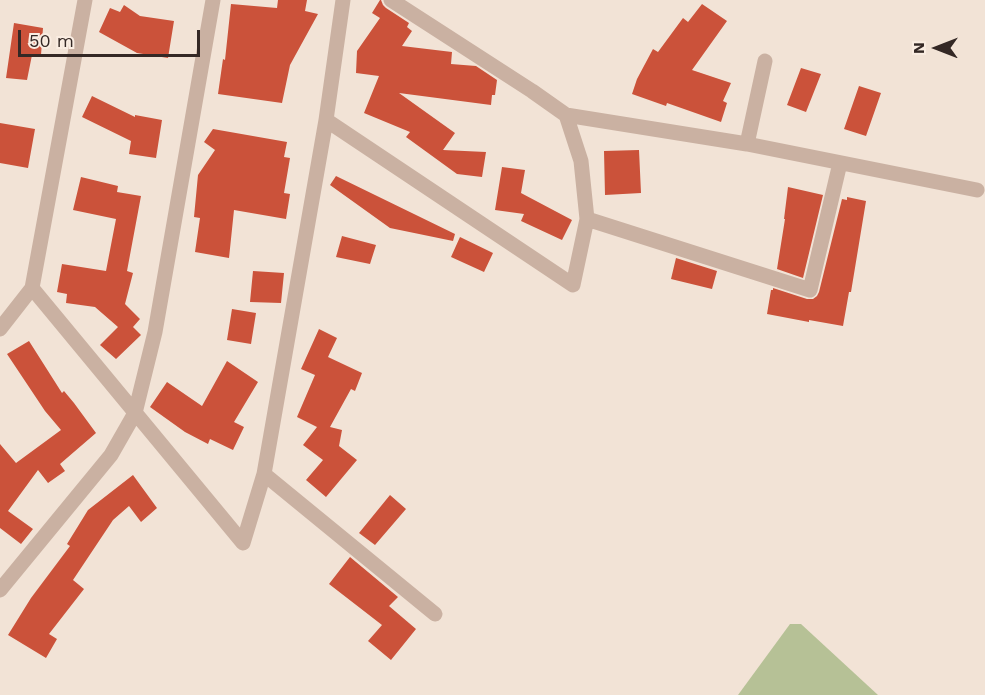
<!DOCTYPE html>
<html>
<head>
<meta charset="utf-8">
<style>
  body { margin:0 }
  #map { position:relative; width:985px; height:695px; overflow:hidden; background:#f2e3d6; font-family:"Work Sans",sans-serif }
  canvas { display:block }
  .north { position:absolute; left:907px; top:18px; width:60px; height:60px; -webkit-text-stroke:4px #faede2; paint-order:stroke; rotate:270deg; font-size:16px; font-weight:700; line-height:24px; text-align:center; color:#342825 }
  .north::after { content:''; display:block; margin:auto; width:21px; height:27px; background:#342825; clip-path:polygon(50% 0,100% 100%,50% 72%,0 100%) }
  .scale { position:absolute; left:18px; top:30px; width:182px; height:27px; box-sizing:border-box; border:3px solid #342825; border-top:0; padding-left:8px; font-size:18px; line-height:21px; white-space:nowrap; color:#342825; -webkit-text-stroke:4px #faede2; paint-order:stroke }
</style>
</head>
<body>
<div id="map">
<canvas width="985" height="695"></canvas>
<div class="north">N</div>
<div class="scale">50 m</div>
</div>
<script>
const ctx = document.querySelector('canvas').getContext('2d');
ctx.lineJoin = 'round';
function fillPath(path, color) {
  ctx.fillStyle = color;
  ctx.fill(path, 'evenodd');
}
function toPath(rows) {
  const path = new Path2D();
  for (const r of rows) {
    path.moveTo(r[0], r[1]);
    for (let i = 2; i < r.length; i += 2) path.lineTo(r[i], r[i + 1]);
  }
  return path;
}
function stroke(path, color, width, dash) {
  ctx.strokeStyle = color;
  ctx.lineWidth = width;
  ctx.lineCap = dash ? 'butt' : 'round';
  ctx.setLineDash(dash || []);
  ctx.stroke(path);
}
fillPath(toPath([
  [790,624,801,624,878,695,738,695]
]), '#b6c196');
fillPath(toPath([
  [278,0,307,0,305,11,318,14,290,65,282,103,218,94,223,59,225,60,231,4,277,8],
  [380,0,381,0,383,5,386,8,409,23,407,27,412,31,402,46,452,52,451,64,476,66,497,80,495,95,492,95,491,105,399,93,455,133,443,150,486,152,482,177,457,174,406,137,410,132,364,113,379,76,356,73,357,51,380,18,372,13],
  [702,4,727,21,692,70,731,83,723,101,727,103,721,122,667,103,666,106,632,94,637,79,653,49,658,52,683,18,688,22],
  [124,5,140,16,174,21,168,58,137,53,99,32,110,8,120,12],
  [14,23,43,28,41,55,32,55,27,80,6,78],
  [801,68,821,74,806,112,787,105],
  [859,86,881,93,866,136,844,129],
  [92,96,135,117,135,115,162,120,156,158,129,154,131,141,82,117],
  [0,123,35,129,28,168,0,163],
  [213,129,287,142,284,157,290,158,284,193,290,194,286,219,234,210,229,258,195,252,200,218,194,217,198,175,215,150,204,142],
  [639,150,641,193,605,195,604,151],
  [502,167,525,170,521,193,572,220,562,240,521,221,524,214,495,210],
  [336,176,455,234,453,241,390,228,330,185],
  [81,177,118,186,117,192,141,196,127,271,133,273,125,304,140,319,133,327,141,335,116,359,100,345,118,327,95,307,66,303,67,294,57,292,62,264,106,271,116,219,73,210],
  [788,187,823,195,803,278,777,269,785,219,784,219],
  [847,197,866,201,851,292,849,292,843,326,809,320,809,322,767,314,771,290,773,290,773,288,807,299,813,299,817,296,819,292,842,199,847,200],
  [342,236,376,245,370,264,336,257],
  [460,237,493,253,484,272,451,257],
  [676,258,717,271,712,289,671,279],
  [253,271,284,273,281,303,250,302],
  [232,309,256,313,251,344,227,340],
  [319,329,337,338,328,357,362,373,355,391,351,389,330,427,342,430,339,446,357,460,326,497,306,480,323,460,303,445,317,427,297,417,315,375,301,369],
  [29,341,62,393,64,391,74,403,96,433,60,464,65,471,48,483,38,470,8,511,33,529,21,544,0,528,0,444,16,463,61,430,45,411,7,354],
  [227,361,258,382,234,422,244,427,233,450,210,439,208,444,185,432,150,407,167,382,202,406],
  [133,475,157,508,141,522,129,506,113,520,73,580,84,589,49,634,57,639,46,658,8,635,31,598,70,546,67,544,88,510],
  [390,495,406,509,375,545,359,533],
  [350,557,398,597,389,606,416,629,391,660,368,641,382,625,329,584]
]), '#cb523a');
stroke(toPath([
  [85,0,32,288,243,543,264,474,326,120,343,0],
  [391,0,532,91,566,115,747,144,977,190],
  [326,120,573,285,587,219,581,161,566,115],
  [747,144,765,61],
  [587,219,810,290,840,163],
  [0,329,32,288],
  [264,474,435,614],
  [0,590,111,455,135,413,155,332,213,0]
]), '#cab1a2', 15);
</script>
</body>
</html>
